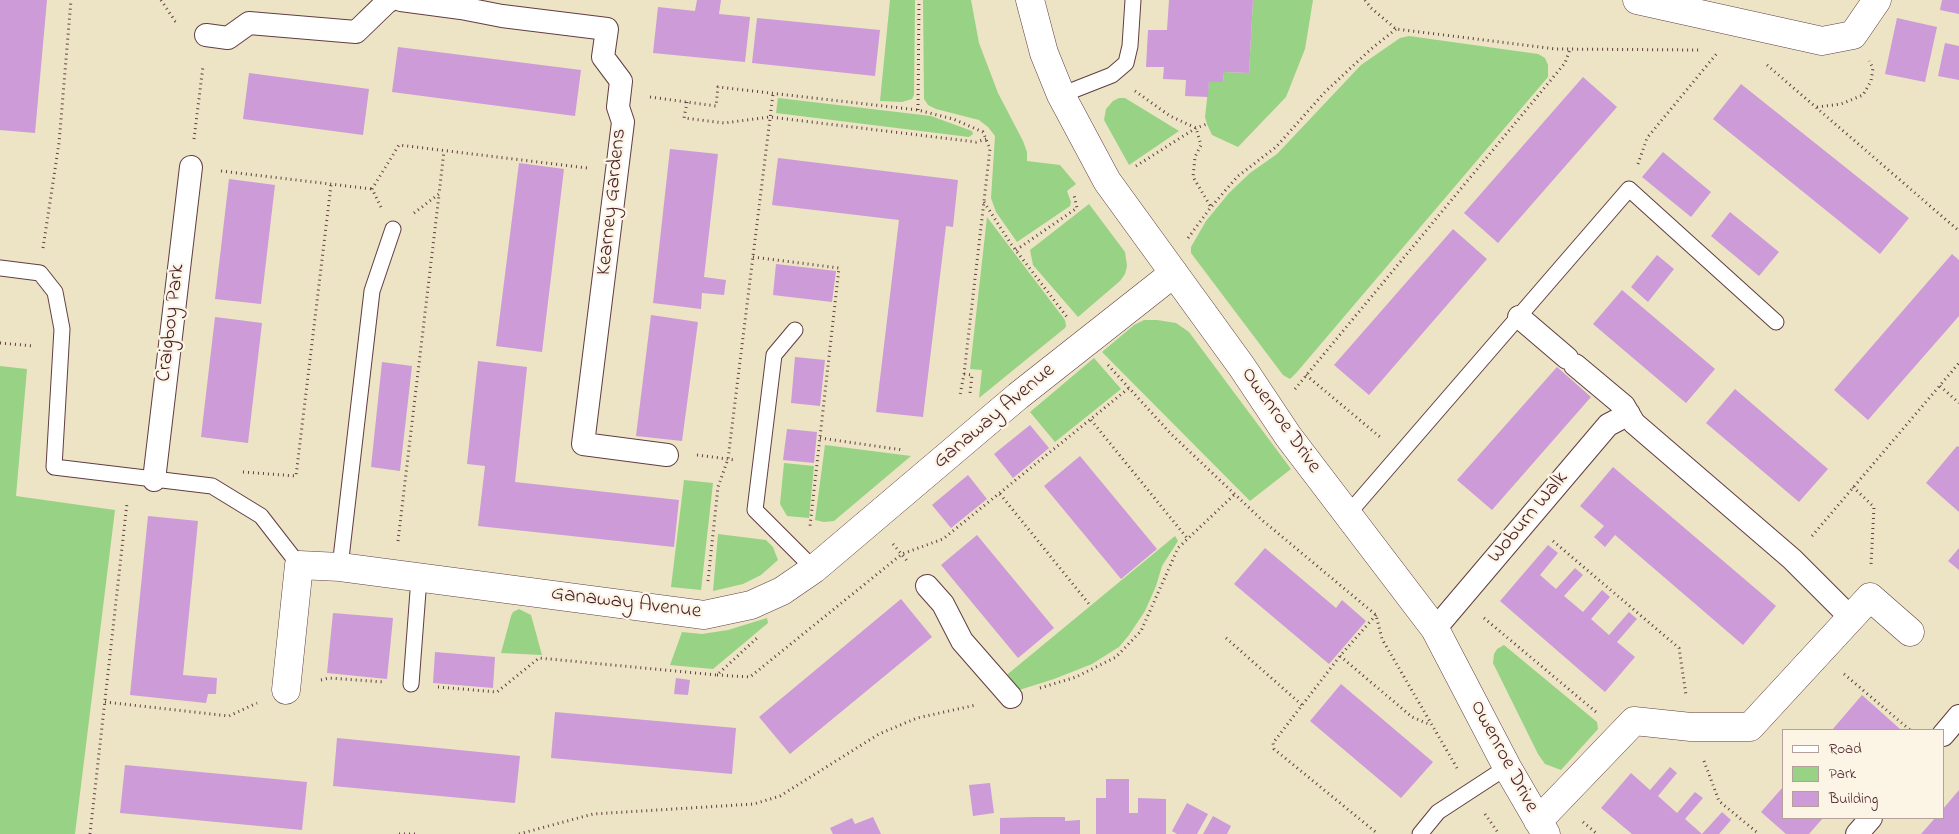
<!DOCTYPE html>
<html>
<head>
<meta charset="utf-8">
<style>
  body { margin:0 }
  #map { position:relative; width:1959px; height:834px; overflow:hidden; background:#ece4c4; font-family:"Indie Flower",sans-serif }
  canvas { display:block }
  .legend { position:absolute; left:1782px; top:729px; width:162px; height:90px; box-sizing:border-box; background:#fcf5e5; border:1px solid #b59f9b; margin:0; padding:6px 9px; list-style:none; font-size:15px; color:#4a1f2b }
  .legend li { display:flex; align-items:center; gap:10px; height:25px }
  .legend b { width:25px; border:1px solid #b59f9b }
</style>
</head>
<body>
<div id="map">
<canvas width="1959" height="834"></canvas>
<ul class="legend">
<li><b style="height:6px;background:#fff"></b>Road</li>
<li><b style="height:14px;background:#98d285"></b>Park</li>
<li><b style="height:14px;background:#cc9bd8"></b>Building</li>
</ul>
</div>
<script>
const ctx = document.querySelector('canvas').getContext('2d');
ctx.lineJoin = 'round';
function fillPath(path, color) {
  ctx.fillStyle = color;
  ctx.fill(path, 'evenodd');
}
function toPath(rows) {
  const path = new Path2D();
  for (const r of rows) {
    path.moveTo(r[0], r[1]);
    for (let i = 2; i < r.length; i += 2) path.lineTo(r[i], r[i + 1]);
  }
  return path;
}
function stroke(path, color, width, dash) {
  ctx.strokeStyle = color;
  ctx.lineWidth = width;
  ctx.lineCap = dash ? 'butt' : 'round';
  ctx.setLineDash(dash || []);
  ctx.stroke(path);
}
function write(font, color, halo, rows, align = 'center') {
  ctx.font = font + ' "Indie Flower",sans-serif';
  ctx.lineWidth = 4.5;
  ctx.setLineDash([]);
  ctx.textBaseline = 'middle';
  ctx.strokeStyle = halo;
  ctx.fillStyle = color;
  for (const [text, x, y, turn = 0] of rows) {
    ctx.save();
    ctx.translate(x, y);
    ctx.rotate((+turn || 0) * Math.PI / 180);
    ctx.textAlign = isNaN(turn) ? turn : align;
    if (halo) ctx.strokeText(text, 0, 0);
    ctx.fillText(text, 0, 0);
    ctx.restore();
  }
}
fillPath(toPath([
  [890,0,915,0,914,95,912,99,902,102,880,101],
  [923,0,971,0,979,43,998,93,1023,141,1027,152,1027,161,1060,165,1076,184,1067,191,1071,202,1070,206,1017,242,996,212,991,198,995,136,988,127,979,120,936,109,928,105,924,99],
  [1253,0,1313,0,1305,49,1286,97,1238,147,1212,135,1207,124,1205,117,1209,82,1223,82,1224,72,1249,73],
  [1409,36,1538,54,1545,58,1548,65,1548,77,1297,372,1290,379,1283,375,1191,253,1191,247,1206,221,1229,193,1250,173,1277,154,1361,65,1400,38],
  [778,98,931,116,972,131,973,134,969,137,776,113],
  [1119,98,1125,98,1179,131,1129,165,1104,120,1106,109,1113,101],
  [1089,204,1125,252,1127,266,1125,274,1120,281,1078,317,1033,265,1030,250],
  [987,217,1065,320,1066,326,1065,328,979,398,982,370,970,369],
  [1144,320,1157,320,1176,323,1189,332,1291,469,1250,501,1102,352,1134,325],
  [1094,358,1121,389,1055,442,1030,412],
  [0,366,27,369,16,496,115,510,75,834,0,834],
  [825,445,911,456,834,521,824,522,815,520],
  [784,463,814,466,809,518,787,516,780,504],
  [684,480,713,483,701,590,671,587],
  [718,534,766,540,773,547,778,560,761,575,743,584,713,591],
  [1175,536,1178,541,1162,566,1156,586,1145,611,1129,635,1119,647,1092,664,1054,679,1016,691,1003,678],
  [519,609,531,615,542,655,501,653,511,616,513,612],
  [767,618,768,623,713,669,670,665,682,632,702,634,728,630],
  [1504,645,1597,722,1598,729,1561,770,1545,764,1538,754,1493,663,1494,654,1497,649]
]), '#98d285');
fillPath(toPath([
  [0,0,47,0,35,133,0,130],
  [697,0,721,0,719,14,750,17,745,62,653,53,658,7,695,11],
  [1169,0,1253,0,1249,73,1224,72,1223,82,1209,82,1208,97,1185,96,1186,80,1163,79,1164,67,1146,67,1148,30,1167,30],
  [1942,0,1959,0,1959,14,1940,10],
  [757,18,880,30,875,76,752,63],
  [1897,18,1937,27,1925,82,1885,74],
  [1945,43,1959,46,1959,80,1938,76],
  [398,47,581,70,575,116,392,92],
  [249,73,369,89,363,135,243,119],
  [1583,77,1617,107,1498,243,1464,213],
  [1741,84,1909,218,1880,254,1713,119],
  [670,149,718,154,704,277,726,280,724,295,702,293,701,309,653,303],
  [1663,152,1711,192,1691,217,1642,177],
  [778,158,958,180,953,227,946,226,923,417,876,412,899,220,772,205],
  [519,163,564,169,542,352,496,346],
  [229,179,275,185,261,304,215,299],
  [1730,212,1779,252,1759,276,1711,236],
  [1453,229,1487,259,1369,395,1334,365],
  [1952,254,1959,260,1959,316,1868,420,1834,390],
  [1657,255,1674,269,1648,302,1631,287],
  [776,264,836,271,832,302,773,295],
  [1622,290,1715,369,1686,403,1593,324],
  [651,315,698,322,682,441,636,436],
  [215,317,262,323,248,443,201,437],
  [795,357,825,360,820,406,791,403],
  [478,361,527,367,515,482,679,500,674,547,478,526,485,466,467,464],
  [382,362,412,366,400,471,371,467],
  [1557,367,1591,397,1492,510,1457,480],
  [1735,389,1828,469,1799,502,1706,423],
  [1030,425,1049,448,1013,478,994,454],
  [787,429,817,432,814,463,783,460],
  [1957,446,1959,447,1959,512,1926,483],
  [1080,456,1157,549,1121,579,1044,486],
  [1613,467,1776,606,1743,645,1615,535,1605,547,1594,537,1604,526,1580,506],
  [968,475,987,499,951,528,932,505],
  [148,516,198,521,183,675,217,678,216,694,208,694,206,703,130,695],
  [977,535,1054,628,1018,658,941,565],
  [1548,545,1558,553,1540,575,1556,589,1575,568,1583,575,1564,596,1583,612,1602,590,1610,597,1591,619,1609,635,1629,612,1637,619,1617,642,1635,657,1605,692,1500,601],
  [1265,548,1336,608,1342,600,1366,621,1329,664,1234,584],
  [1959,548,1959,570,1948,561],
  [901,599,932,637,790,754,759,717],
  [333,613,393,618,387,679,327,673],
  [435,652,495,657,493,688,433,683],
  [676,678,690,680,688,695,674,694],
  [1341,684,1433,762,1401,798,1310,721],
  [1862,695,1900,729,1899,730,1832,730],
  [555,712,736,728,732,774,551,758],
  [337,738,520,756,515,803,333,786],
  [125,765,307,782,302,830,120,813],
  [1670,767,1677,773,1658,796,1677,813,1695,792,1703,798,1685,819,1702,834,1632,834,1601,808,1631,773,1650,790],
  [1106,779,1129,779,1129,813,1138,813,1138,798,1166,799,1166,834,1096,834,1096,798,1106,798],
  [990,783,994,813,973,816,969,785],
  [1783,787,1783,818,1823,818,1809,834,1786,834,1761,812],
  [1959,790,1959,834,1921,834,1935,818,1943,818,1943,809],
  [1187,803,1208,814,1197,834,1177,834,1172,831],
  [1722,812,1731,820,1719,834,1702,834],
  [1213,816,1231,826,1227,834,1203,834],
  [873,817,881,834,833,834,830,828,852,818,855,824],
  [1033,817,1065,817,1065,821,1080,820,1080,834,1000,834,1000,818]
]), '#cc9bd8');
const service = toPath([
  [1061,95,1112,75,1126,63,1130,46,1133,0],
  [0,268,40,273,55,292,62,329,54,467,212,486,261,516,299,565],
  [795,330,774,355,755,510,814,569],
  [1348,514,1629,189,1776,322],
  [340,567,372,291,393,229],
  [411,684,419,578],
  [1420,834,1438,812,1507,767]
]);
const pedestrian = toPath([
  [401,0,461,8,502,16,607,29,603,57,621,81,618,107,623,122,583,444,667,455],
  [206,35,228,38,249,23,356,32,387,2,391,0],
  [1519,317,1567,358],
  [1575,365,1624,406,1634,423,1792,559,1851,618],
  [154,480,191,167],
  [927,586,943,604,962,641,1011,697],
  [1435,629,1608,425,1629,414],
  [1943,735,1959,716],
  [1857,834,1871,818]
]);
const minor = toPath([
  [1030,0,1044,53,1061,95,1107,181,1242,367,1288,436,1435,629,1507,767,1546,834],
  [1637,0,1822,41,1853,35,1877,0],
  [286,690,299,565,340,567,704,615,751,605,782,591,814,569,1018,396,1174,273],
  [1538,821,1634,721,1691,727,1750,727,1870,597,1910,632]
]);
stroke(service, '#623d42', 17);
stroke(pedestrian, '#623d42', 24);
stroke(minor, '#623d42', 29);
stroke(toPath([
  [161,0,175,21,179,23],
  [1365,0,1371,8,1396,29,1556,49,1699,50],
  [1767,65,1959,231],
  [1135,91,1170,116,1196,128,1201,145,1195,157,1193,177,1211,207],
  [650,97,716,106,718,87,918,110,953,119,983,132,990,149,964,374,960,395],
  [687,102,684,118,724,123,770,117,976,142,987,139],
  [1817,107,1841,104,1863,95,1871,81,1873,68,1869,61],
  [918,110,919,0],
  [194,139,203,66],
  [1638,164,1647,138,1718,52],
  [1136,166,1196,128,1207,124],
  [221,171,372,189],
  [984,202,1011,244,1067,317],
  [381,207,372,189,399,145,587,168],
  [414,213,439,194,444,151],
  [1188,238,1211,207,1238,176,1276,147,1325,92,1371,49,1396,29],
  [43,248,59,143,71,0],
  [1016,250,1077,208,1074,195,1076,194],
  [753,257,839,268,810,526],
  [0,343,34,346],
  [1108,365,1171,434,1262,520,1376,615,1382,639,1457,768],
  [964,374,972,375,970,393],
  [1306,375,1380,437],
  [1940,386,1959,403],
  [1295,389,1565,63,1570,49],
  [1091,420,1187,538],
  [820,438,903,450],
  [697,455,735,460],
  [243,472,296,476,331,185],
  [1853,487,1874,507,1871,565],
  [1000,494,1089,604],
  [1812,536,1959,363],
  [398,541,439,195],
  [1553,541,1679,648,1686,695],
  [893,544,908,562],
  [708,581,718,487,728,459,773,94],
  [1376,615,1340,656,1273,743,1274,749,1378,834],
  [1484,618,1596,712],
  [1226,638,1302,705],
  [1340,656,1412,717,1431,725],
  [1844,674,1910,730],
  [717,675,750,677,902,554,943,539,1129,388],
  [321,680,329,678,384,682],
  [438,687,497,692,539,658,717,675,757,638],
  [1040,688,1076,677,1116,657,1141,631,1178,548,1235,494],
  [105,702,229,716,257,703],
  [1704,761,1719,801,1759,834],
  [1485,814,1499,834],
  [1583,822,1597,834],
  [90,834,127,503],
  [399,834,418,834],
  [519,834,593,814,754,804,780,796,879,734,917,718,976,705]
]), '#623d42', 3, [1, 4]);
stroke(service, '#fff', 15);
stroke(pedestrian, '#fff', 22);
stroke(minor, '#fff', 28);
write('21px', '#4a1f2b', '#fcf5e5', [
  ["Kearney Gardens",613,202,-84],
  ["Craigboy Park",172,323,-83],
  ["Ganaway Avenue",995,417,-40],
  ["Owenroe Drive",1280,421,55],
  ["Woburn Walk",1529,518,-50],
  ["Ganaway Avenue",626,604,7],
  ["Owenroe Drive",1503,757,62]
]);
</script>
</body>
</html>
